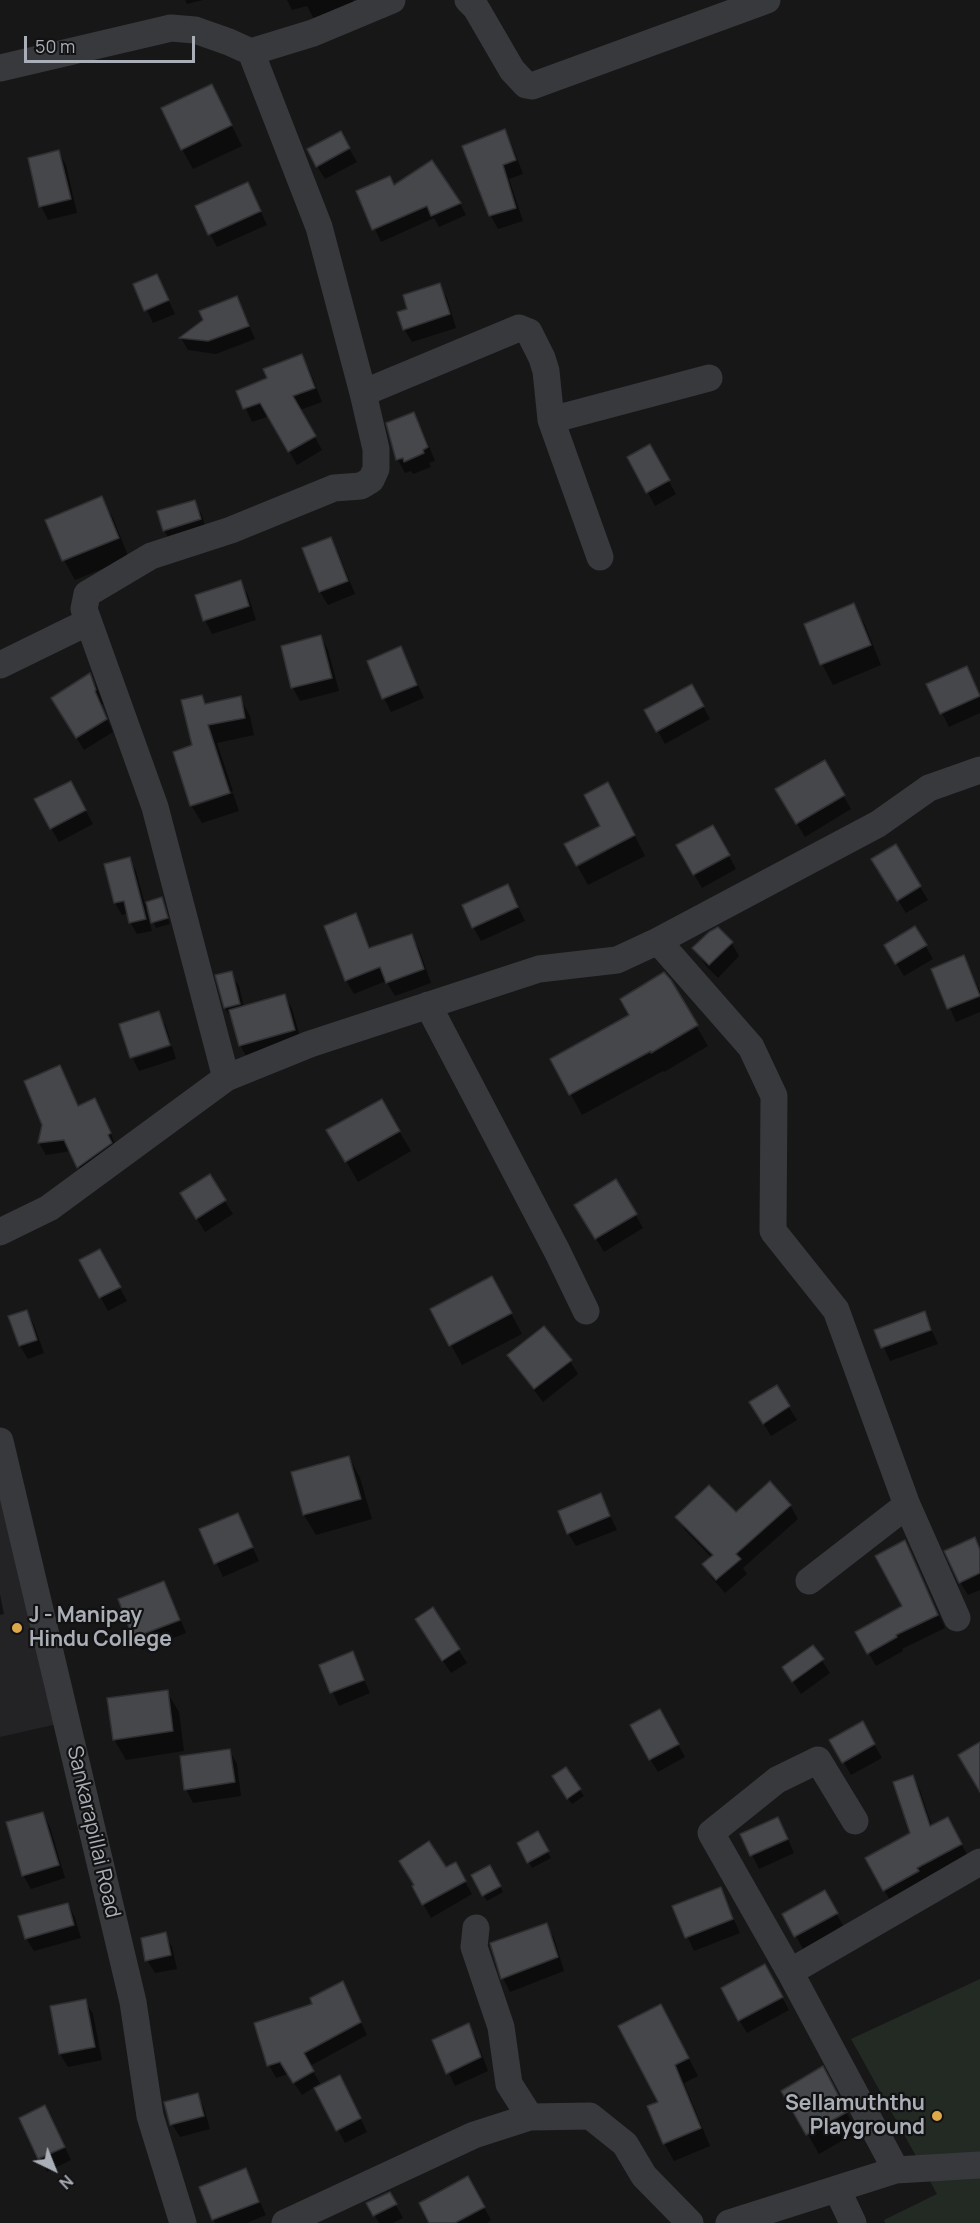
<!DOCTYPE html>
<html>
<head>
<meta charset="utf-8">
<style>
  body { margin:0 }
  #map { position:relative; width:980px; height:2223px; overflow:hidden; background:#171718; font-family:Manrope,sans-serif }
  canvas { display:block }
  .north { position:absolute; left:24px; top:2139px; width:60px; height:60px; -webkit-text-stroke:4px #121213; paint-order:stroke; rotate:137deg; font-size:16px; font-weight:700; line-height:24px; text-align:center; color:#aaaeb7 }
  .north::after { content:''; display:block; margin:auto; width:21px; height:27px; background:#aaaeb7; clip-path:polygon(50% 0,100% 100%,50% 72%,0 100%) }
  .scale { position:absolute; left:24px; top:36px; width:171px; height:27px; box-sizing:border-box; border:3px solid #aaaeb7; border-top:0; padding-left:8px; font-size:18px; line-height:21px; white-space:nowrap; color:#aaaeb7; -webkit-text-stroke:4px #121213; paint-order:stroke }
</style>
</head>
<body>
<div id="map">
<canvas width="980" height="2223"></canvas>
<div class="north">N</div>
<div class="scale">50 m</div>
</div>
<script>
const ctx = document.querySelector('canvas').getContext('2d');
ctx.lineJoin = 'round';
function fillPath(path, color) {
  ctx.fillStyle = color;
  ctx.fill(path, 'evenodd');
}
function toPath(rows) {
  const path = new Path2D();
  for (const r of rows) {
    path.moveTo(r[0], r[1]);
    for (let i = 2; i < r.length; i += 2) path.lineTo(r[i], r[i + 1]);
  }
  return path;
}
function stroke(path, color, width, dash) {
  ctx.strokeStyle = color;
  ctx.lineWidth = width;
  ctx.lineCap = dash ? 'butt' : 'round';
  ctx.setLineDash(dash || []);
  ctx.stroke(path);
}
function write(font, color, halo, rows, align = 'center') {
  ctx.font = font + ' Manrope,sans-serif';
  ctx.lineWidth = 4.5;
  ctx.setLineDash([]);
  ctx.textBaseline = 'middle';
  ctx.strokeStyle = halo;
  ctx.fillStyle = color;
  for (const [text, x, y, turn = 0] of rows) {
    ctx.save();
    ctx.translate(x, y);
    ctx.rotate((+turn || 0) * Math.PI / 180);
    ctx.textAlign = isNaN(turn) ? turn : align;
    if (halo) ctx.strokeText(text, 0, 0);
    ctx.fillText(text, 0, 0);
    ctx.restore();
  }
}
fillPath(toPath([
  [0,1497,57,1724,0,1737]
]), '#232325');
fillPath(toPath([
  [980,1979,980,2223,885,2223,884,2220,937,2194,851,2039]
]), '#232a24');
fillPath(toPath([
  [185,0,203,0,187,4],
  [287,0,353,0,356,12,315,21,307,6,292,10],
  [212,86,242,146,193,169,182,149],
  [504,131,512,145,523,174,509,179,523,221,498,229,491,216,464,146],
  [340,133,357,162,325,179,317,166],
  [59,152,66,165,77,213,48,220,41,206],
  [248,184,267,225,217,247,210,234],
  [395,187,460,203,466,215,439,227,434,218,381,242,358,192],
  [157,276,175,314,153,323,135,285],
  [439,285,447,298,456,328,412,342,404,329,409,310],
  [237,298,255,339,216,354,188,350,181,338],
  [301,356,309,369,322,402,300,410,322,450,297,465,269,416,252,422,238,391,269,379],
  [414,414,421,427,435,461,429,463,431,467,413,474,411,471,405,473,398,460,388,424],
  [649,446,676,494,655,506,629,457],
  [101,498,113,518,129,558,75,580,64,560],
  [194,501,202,515,207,533,172,544,164,530],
  [330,539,338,552,355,594,328,605,320,592],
  [240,582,248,595,256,620,212,634,205,620],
  [853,605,865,625,881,665,833,685,822,664,806,624],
  [321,637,328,650,339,691,300,701,293,688,282,647],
  [401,648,424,698,391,712,384,698],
  [967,667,980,694,980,713,949,727,928,685],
  [90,675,97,688,103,704,101,705,113,732,84,750,60,711],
  [692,686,710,719,665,744,647,711],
  [202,696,207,705,240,698,250,716,254,735,217,743,233,791,193,804,193,807,233,793,239,811,202,823,191,805],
  [824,762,851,809,805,837,777,790],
  [78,796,93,824,59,842,51,828],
  [619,804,645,856,588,885,578,867,607,851,602,827],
  [713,827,736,869,702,888,694,874],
  [895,846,928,900,906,913,881,873],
  [129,859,136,871,145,904,162,899,170,924,156,928,149,908,146,909,152,931,137,934,130,922,128,913,122,915,115,903,105,865],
  [508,886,525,921,481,941,473,927],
  [355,915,371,949,411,935,419,949,431,983,395,996,386,981,354,994,346,980],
  [915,928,933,959,904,976,886,946],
  [731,942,739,956,718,978,706,966,697,952],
  [964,957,980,991,980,1012,956,1022,933,970],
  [231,973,239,986,244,1007,285,996,292,1009,302,1043,248,1059,240,1045,233,1021,225,1008],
  [670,981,708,1046,664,1072,663,1071,582,1115,552,1060,631,1016],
  [158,1013,166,1026,171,1043,132,1056,132,1059,121,1025],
  [172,1046,176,1059,139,1071,133,1059],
  [60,1067,78,1107,101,1112,116,1146,85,1178,71,1151,46,1155,39,1143],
  [381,1101,411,1151,358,1182,329,1131],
  [209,1176,233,1214,205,1232,190,1207],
  [616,1181,643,1228,604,1252,576,1205],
  [99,1251,127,1301,108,1311,81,1261],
  [503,1298,522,1334,462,1365,432,1310],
  [27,1311,34,1325,44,1353,28,1359,20,1346],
  [924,1313,938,1344,890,1361,876,1330],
  [544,1328,570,1361,578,1374,543,1402,517,1368,509,1355],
  [776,1387,797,1420,771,1436,759,1416],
  [349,1457,360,1478,372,1519,316,1535,304,1515,292,1473],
  [600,1495,617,1530,576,1546,568,1533],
  [790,1505,798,1519,743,1568,747,1574,725,1593,712,1578,704,1564,712,1558,685,1530,677,1517,736,1514],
  [237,1515,259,1561,223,1577,201,1530],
  [974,1539,980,1549,980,1590,968,1595,960,1582],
  [905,1542,945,1628,902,1649,903,1651,876,1666,857,1632,904,1606],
  [164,1583,171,1596,186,1633,142,1650,134,1637],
  [0,1594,4,1614,0,1615],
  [432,1609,467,1663,451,1673,424,1633],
  [813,1647,830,1673,801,1694,784,1668],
  [352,1653,370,1693,339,1706,321,1666],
  [167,1692,179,1712,184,1751,126,1760,114,1739],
  [862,1723,882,1758,851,1775,831,1740],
  [667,1724,685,1757,658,1772,650,1759],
  [229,1750,237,1764,241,1796,193,1803,186,1789],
  [565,1769,584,1796,572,1804,557,1783],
  [913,1777,920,1790,932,1826,955,1832,969,1858,892,1904,867,1859,912,1834],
  [43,1813,50,1827,65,1878,31,1889,23,1875],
  [785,1832,794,1853,759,1869,742,1835],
  [537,1833,551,1858,532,1868,519,1844],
  [455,1864,472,1894,431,1918,414,1887],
  [489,1867,503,1892,487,1901,473,1875],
  [720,1889,740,1933,694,1951,674,1907],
  [824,1892,844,1927,803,1949,784,1915],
  [68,1904,75,1918,81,1938,34,1951,26,1938],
  [546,1925,554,1938,564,1971,510,1992,503,1978,492,1944],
  [165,1934,172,1947,177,1969,155,1973,147,1960],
  [772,1979,789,2010,747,2033,739,2020],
  [342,1983,367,2035,310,2066,321,2085,347,2090,367,2132,345,2143,315,2087,302,2095,288,2074,276,2078,269,2065,314,2005],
  [85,2001,93,2014,102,2060,68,2067,60,2054],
  [670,2023,698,2076,684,2083,710,2146,674,2161,664,2143,660,2102],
  [468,2025,476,2038,488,2071,455,2086,434,2041],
  [834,2089,857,2132,819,2154,783,2091],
  [197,2094,204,2108,210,2129,180,2137,172,2124],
  [21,2118,52,2120,71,2160,47,2172],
  [245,2170,266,2215,247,2223,215,2223,201,2188],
  [468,2178,491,2220,487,2223,431,2223],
  [389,2193,403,2218,393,2223,379,2223,368,2203]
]), '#0007');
const building = toPath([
  [212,84,232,125,181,150,161,108,212,84],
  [505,129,516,160,503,165,516,208,489,216,462,146,505,129],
  [341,131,350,148,316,167,307,149,341,131],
  [59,150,71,199,39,207,28,158,59,150],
  [432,160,461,203,431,216,427,206,372,230,356,191,390,176,394,185,432,160],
  [248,182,261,211,208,235,195,206,248,182],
  [157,274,169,300,144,311,133,284,157,274],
  [440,283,450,314,403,330,397,312,407,309,403,295,440,283],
  [237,296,249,326,208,341,179,338,203,320,199,311,237,296],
  [302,354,315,388,293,396,316,436,288,452,260,403,243,409,236,391,267,378,263,369,302,354],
  [414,412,428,447,423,450,424,453,404,462,403,458,396,460,386,423,414,412],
  [650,444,670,480,646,493,627,457,650,444],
  [102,496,119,538,62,561,45,520,102,496],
  [195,500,201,519,163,531,157,511,195,500],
  [331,537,348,581,319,592,302,548,331,537],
  [241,580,249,606,203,621,195,595,241,580],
  [854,603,871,645,820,665,804,624,854,603],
  [321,635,332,678,291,688,281,646,321,635],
  [401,646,417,685,382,699,367,661,401,646],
  [967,666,980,696,940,714,926,684,967,666],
  [90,673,96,690,95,691,107,719,76,738,51,698,90,673],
  [692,684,704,706,656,732,644,710,692,684],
  [202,695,205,704,241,696,245,718,208,725,230,793,190,806,173,752,192,745,181,700,202,695],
  [825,760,845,795,796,824,775,789,825,760],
  [71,781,86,810,50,829,34,799,71,781],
  [608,782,635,835,576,866,564,844,600,826,584,795,608,782],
  [713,825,730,855,693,875,676,845,713,825],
  [896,844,921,886,897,901,871,859,896,844],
  [130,857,146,919,129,923,124,901,114,903,104,864,130,857],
  [508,884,518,907,472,928,462,905,508,884],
  [162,897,168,918,151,923,146,902,162,897],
  [356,913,369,948,412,934,424,969,386,983,380,967,345,981,324,926,356,913],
  [915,926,927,945,895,964,884,945,915,926],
  [718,927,733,942,709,965,692,948,709,932,718,927],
  [964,955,980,996,947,1009,931,969,964,955],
  [232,971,240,1004,224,1008,215,975,232,971],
  [664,972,671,980,698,1025,651,1053,651,1051,569,1095,550,1059,629,1015,620,999,664,972],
  [285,994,295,1030,239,1046,229,1010,285,994],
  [159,1011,170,1045,130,1058,119,1024,159,1011],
  [60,1065,78,1106,95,1098,111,1133,108,1135,112,1143,77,1168,64,1140,38,1143,42,1125,24,1081,60,1065],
  [382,1099,400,1131,345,1162,326,1130,382,1099],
  [210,1174,226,1200,196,1219,180,1193,210,1174],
  [616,1179,637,1214,595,1239,574,1205,616,1179],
  [100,1249,121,1287,99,1298,79,1260,100,1249],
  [492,1276,512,1313,449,1346,430,1309,492,1276],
  [27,1310,37,1340,19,1346,8,1316,27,1310],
  [925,1311,931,1330,881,1348,874,1330,925,1311],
  [544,1326,572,1360,534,1389,507,1355,544,1326],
  [777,1385,790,1406,763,1424,749,1402,777,1385],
  [349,1456,361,1499,303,1515,291,1472,349,1456],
  [770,1481,791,1505,736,1554,741,1559,716,1580,702,1564,713,1555,675,1517,709,1485,736,1512,770,1481],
  [601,1493,610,1516,567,1534,558,1511,601,1493],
  [238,1513,253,1547,214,1564,199,1529,238,1513],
  [975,1537,980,1550,980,1573,959,1583,944,1551,975,1537],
  [905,1540,938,1615,896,1635,897,1637,867,1654,855,1632,902,1606,875,1556,905,1540],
  [164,1581,180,1620,133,1638,118,1599,164,1581],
  [433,1607,460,1649,442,1661,415,1619,433,1607],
  [813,1645,824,1659,792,1682,782,1667,813,1645],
  [353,1651,364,1680,330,1693,319,1665,353,1651],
  [168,1690,173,1731,113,1740,107,1698,168,1690],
  [660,1709,679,1744,649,1760,630,1725,660,1709],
  [863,1721,875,1744,842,1763,829,1740,863,1721],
  [980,1742,980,1792,958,1755,980,1742],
  [230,1749,235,1782,184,1790,180,1756,230,1749],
  [566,1767,581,1789,567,1799,552,1776,566,1767],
  [913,1775,930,1826,948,1817,962,1844,917,1868,919,1871,883,1891,865,1858,910,1833,893,1782,913,1775],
  [43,1812,59,1865,22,1876,6,1822,43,1812],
  [778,1817,788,1839,750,1856,740,1834,778,1817],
  [538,1831,549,1851,527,1863,517,1843,538,1831],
  [429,1841,446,1867,456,1862,466,1881,422,1905,412,1886,414,1885,399,1861,429,1841],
  [490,1865,501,1886,482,1896,471,1875,490,1865],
  [721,1887,733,1919,685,1938,672,1906,721,1887],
  [825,1890,838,1913,794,1937,782,1914,825,1890],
  [68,1903,74,1925,25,1939,18,1916,68,1903],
  [547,1923,558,1957,501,1979,490,1943,547,1923],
  [166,1932,171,1955,145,1961,141,1938,166,1932],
  [765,1964,783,1997,738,2021,721,1988,765,1964],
  [343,1981,361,2022,304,2053,314,2071,293,2083,280,2062,267,2066,254,2023,312,2004,310,1998,343,1981],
  [86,1999,95,2047,59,2054,50,2006,86,1999],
  [661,2004,689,2058,675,2065,701,2128,663,2144,647,2106,658,2102,618,2026,661,2004],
  [469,2023,481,2057,446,2074,432,2040,469,2023],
  [823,2066,847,2112,806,2135,781,2091,823,2066],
  [340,2075,361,2118,336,2131,314,2088,340,2075],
  [198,2093,204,2116,170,2125,164,2102,198,2093],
  [45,2105,65,2147,38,2159,19,2118,45,2105],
  [246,2168,259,2202,212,2220,199,2187,246,2168],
  [468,2176,485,2207,455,2223,429,2223,419,2203,468,2176],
  [390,2192,397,2204,373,2216,366,2203,390,2192]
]);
fillPath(building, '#46474b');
stroke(building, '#313134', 1.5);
stroke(toPath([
  [468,0,476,8,512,70,526,85,532,86,767,0],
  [0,68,171,28,195,30,229,42,251,52,313,33,392,0],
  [363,393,519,328,529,332,542,358,546,371,551,420,709,378],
  [551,420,600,557],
  [0,665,88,622],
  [658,941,751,1047,774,1096,773,1231,836,1310,907,1505,957,1618],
  [428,1005,557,1251,586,1311],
  [226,1078,155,807,84,609,87,594,151,556,231,530,334,488,361,486,371,480,376,469,376,449,363,393,319,227,251,52],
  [0,1232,49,1208,226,1078,310,1044,539,969,617,960,658,941,878,824,929,788,980,770],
  [0,1441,133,2002,150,2116,183,2223],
  [809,1581,907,1505],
  [855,1821,818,1760,777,1780,711,1833,790,1972,896,2170],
  [476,1928,474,1947,501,2027,509,2084,530,2117],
  [790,1972,980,1862],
  [837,2189,853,2223],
  [285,2223,474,2135,530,2117,590,2116,625,2144,644,2176,690,2223],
  [729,2223,896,2170,980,2165]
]), '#38393d', 27);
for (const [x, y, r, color] of [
  [17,1628,6,"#dda84a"],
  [937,2116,6,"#dda84a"]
]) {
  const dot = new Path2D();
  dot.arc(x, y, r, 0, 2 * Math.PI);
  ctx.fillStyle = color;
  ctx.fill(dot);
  stroke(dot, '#121213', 2);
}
write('bold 21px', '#aaaeb7', '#121213', [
  ["J - Manipay",29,1616],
  ["Hindu College",29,1640],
  ["Sellamuththu",925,2104,"right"],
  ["Playground",925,2128,"right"]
], 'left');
write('21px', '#aaaeb7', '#121213', [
  ["Sankarapillai Road",93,1832,77]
]);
</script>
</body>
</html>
